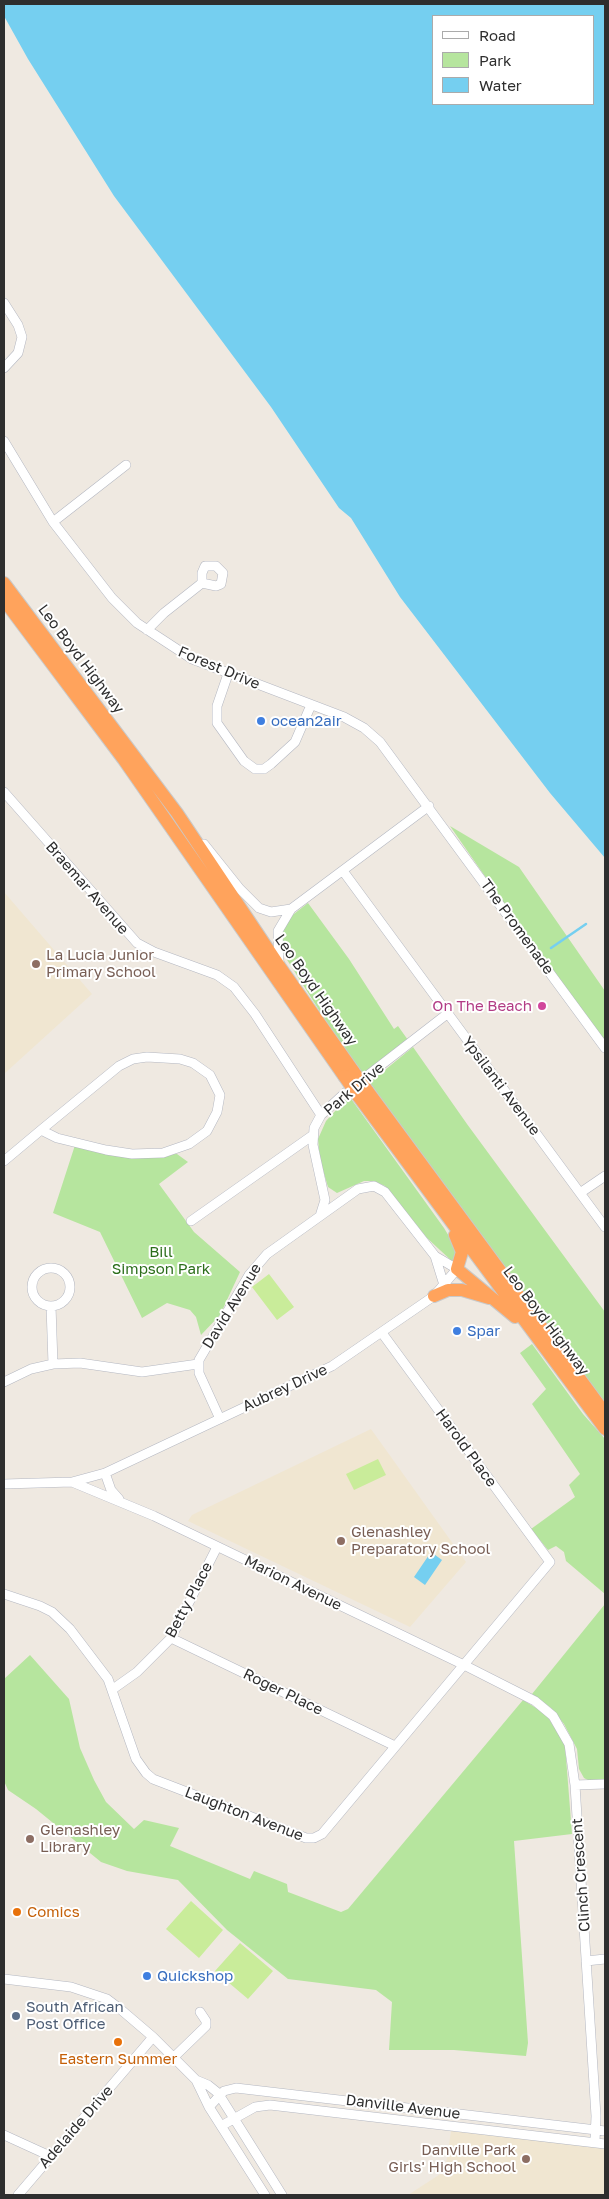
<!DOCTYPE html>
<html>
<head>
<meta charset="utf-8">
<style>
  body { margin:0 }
  #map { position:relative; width:609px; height:2199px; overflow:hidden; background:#efe9e1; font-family:"Golos Text",sans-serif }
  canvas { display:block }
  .frame { position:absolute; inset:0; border:5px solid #2e2e2e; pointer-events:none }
  .legend { position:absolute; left:432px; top:15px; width:162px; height:90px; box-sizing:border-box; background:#fff; border:1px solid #ababab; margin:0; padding:6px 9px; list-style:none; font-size:15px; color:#2e2e2e }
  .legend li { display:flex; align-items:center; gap:10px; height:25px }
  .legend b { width:25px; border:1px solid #ababab }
</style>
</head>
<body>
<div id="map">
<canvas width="609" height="2199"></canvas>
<div class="frame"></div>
<ul class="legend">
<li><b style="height:6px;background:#fff"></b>Road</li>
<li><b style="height:14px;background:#b6e59e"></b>Park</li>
<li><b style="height:14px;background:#75cff0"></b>Water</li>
</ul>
</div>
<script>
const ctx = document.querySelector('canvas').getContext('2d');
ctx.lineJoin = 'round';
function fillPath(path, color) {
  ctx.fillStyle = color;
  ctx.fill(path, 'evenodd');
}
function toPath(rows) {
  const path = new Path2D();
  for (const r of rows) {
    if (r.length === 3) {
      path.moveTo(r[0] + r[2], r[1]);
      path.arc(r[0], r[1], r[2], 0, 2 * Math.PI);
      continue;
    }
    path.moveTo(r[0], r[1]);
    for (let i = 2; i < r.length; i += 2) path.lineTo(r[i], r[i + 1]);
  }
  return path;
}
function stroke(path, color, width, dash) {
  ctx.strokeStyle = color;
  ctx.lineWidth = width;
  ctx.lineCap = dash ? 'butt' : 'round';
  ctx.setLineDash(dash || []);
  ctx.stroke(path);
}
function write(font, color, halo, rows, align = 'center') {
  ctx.font = font + ' "Golos Text",sans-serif';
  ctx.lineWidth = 4;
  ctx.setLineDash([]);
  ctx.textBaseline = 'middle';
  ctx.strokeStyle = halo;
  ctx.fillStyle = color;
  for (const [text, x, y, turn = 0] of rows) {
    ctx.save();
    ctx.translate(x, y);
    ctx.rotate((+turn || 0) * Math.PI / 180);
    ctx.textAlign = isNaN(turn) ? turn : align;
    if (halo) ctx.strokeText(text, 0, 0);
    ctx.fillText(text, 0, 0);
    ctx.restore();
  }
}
fillPath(toPath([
  [4,892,92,994,4,1074],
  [371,1429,466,1562,410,1627,188,1521,192,1515],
  [451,2131,605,2147,605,2195,408,2195,445,2171]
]), '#f0e6d1');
fillPath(toPath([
  [450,826,519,867,605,991,605,1049],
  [308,903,349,959,394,1029,398,1026,408,1040,363,1074,340,1043,284,955,281,946,283,930,290,917],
  [413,1047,467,1124,605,1312,605,1403,369,1083],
  [349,1096,444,1228,456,1248,454,1263,427,1238,385,1186,374,1181,364,1181,337,1193,328,1187,320,1160,318,1139,326,1121],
  [76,1142,148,1155,177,1154,188,1162,159,1184,194,1232,240,1272,220,1315,201,1335,196,1317,190,1310,167,1303,142,1318,100,1232,53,1213],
  [532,1344,583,1414,605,1439,605,1594,566,1561,564,1552,556,1546,548,1550,531,1529,575,1497,569,1485,580,1474,532,1404,546,1389,520,1353],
  [605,1604,605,1781,590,1781,584,1778,579,1769,577,1749,564,1724,551,1708,532,1694],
  [30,1655,69,1699,80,1748,94,1780,106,1802,134,1829,144,1820,179,1828,170,1846,250,1879,254,1871,287,1884,288,1892,341,1912,348,1909,523,1700,546,1714,565,1745,572,1834,514,1841,528,2043,526,2056,454,2050,389,2050,392,2002,376,1990,288,1979,227,1930,178,1880,127,1871,101,1862,36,1809,8,1790,4,1781,4,1679]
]), '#b6e59e');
fillPath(toPath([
  [269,1274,294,1307,277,1320,252,1287],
  [378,1459,386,1475,354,1490,346,1474],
  [191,1901,223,1930,199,1958,166,1929],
  [240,1943,273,1971,248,1999,215,1971]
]), '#c9ec9a');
fillPath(toPath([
  [4,4,605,4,605,858,550,793,400,597,351,518,339,508,271,407,114,196,28,59,4,16],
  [433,16,593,16,593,104,433,104],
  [431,1552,442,1560,425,1585,414,1577]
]), '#75cff0');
stroke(toPath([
  [551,948,586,924]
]), '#75cff0', 2.5);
const minor = toPath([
  [4,303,18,325,22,337,18,353,4,368],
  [4,441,53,522,112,598,137,623,192,659,344,717,364,728,380,742,605,1048],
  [53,522,126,465],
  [147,630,164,613,202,583,202,573,205,566,216,566,223,573,221,584,216,586,202,583],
  [228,674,217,706,217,723,244,761,255,769,264,769,271,764,295,742,311,705],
  [4,792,137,943,154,952,217,975,234,987,255,1014,321,1115],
  [204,844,240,889,259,908,271,912,291,909],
  [343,871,605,1227],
  [279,965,278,931,291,909,429,806],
  [4,1161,41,1130,119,1066,133,1059,147,1057,180,1059,193,1063,210,1075,220,1095,217,1112,207,1131,189,1144,163,1153,132,1154,106,1150,57,1138,41,1130],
  [580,1193,605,1176],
  [320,1216,325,1200,313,1145,314,1128,321,1115,345,1093,447,1014],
  [191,1221,313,1135],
  [435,1256,444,1285],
  [51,1287,19],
  [51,1306,53,1364],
  [4,1382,31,1369,53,1364,80,1363,142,1372,198,1364],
  [105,1473,111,1490,119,1499],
  [72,1482,154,1516,464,1665,535,1701,553,1716,569,1744,575,1785,596,2116,595,2142],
  [4,1484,72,1482,105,1473,332,1366,434,1296,457,1269,435,1256,385,1192,374,1186,358,1189,267,1254,249,1275,199,1360,199,1373,220,1419],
  [4,1594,40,1606,52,1612,70,1629,108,1679,136,1759,146,1773,153,1779,306,1838,314,1838,322,1834,550,1562,382,1333],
  [171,1638,395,1746],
  [113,1689,137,1672,171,1638,217,1547],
  [575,1785,605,1784],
  [586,1961,605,1959],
  [4,1979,71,1987,107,1999,119,2008,153,2037,196,2080,209,2107,265,2195],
  [173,2058,206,2026,206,2021,200,2012],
  [196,2080,208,2085,218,2093,282,2195],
  [209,2107,224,2091,236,2088,605,2131],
  [221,2126,255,2107,270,2105,605,2144],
  [4,2135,50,2156],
  [18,2195,153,2037]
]);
const highway = toPath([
  [4,583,177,813,280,967,354,1072],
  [4,600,124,760,344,1076],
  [367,1090,605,1413],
  [358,1096,605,1429],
  [455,1235,462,1252,457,1269,515,1317],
  [434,1296,448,1290,462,1290,489,1298]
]);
stroke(minor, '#b4b7c1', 10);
stroke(highway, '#c9c9c9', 14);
stroke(minor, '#fff', 9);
stroke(highway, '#ffa35c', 12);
const highwayBridge = toPath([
  [354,1072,367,1090],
  [344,1076,358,1096]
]);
stroke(highwayBridge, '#c9c9c9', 14, []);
stroke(highwayBridge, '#ffa35c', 12);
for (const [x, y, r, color] of [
  [261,721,5,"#3f7fe0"],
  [36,964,5,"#8d6e63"],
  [542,1006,5,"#d1479c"],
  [457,1331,5,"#3f7fe0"],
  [341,1541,5,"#8d6e63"],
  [30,1839,5,"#8d6e63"],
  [17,1912,5,"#e8710a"],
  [147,1976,5,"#3f7fe0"],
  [16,2016,5,"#5c6f8a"],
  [118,2042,5,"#e8710a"],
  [526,2159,5,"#8d6e63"]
]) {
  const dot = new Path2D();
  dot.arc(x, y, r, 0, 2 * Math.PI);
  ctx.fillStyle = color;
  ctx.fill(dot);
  stroke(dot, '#fff', 2);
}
write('15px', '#2e2e2e', '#fff', [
  ["Leo Boyd Highway",81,659,53],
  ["Forest Drive",219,668,23],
  ["Braemar Avenue",87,888,49],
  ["The Promenade",517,927,54],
  ["Leo Boyd Highway",316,990,55],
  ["Ypsilanti Avenue",501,1086,53],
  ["Park Drive",354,1089,-40],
  ["David Avenue",232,1306,-58],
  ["Leo Boyd Highway",546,1321,53],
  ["Aubrey Drive",285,1388,-25],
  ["Harold Place",466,1448,54],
  ["Marion Avenue",293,1583,26],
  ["Betty Place",189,1600,-62],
  ["Roger Place",283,1692,26],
  ["Laughton Avenue",244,1814,21],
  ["Clinch Crescent",581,1875,-94],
  ["Danville Avenue",403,2107,7],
  ["Adelaide Drive",76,2127,-49]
]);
write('15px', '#366cbe', '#fff', [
  ["ocean2air",271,721],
  ["Spar",467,1331],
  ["Quickshop",157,1976]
], 'left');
write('15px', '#785e54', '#fff', [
  ["La Lucia Junior",46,955],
  ["Primary School",46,972],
  ["Glenashley",351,1532],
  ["Preparatory School",351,1549],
  ["Glenashley",40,1830],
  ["Library",40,1847],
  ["Danville Park",516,2150,"right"],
  ["Girls' High School",516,2167,"right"]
], 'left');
write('15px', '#b23c85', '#fff', [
  ["On The Beach",532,1006]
], 'right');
write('15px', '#2c6e1b', '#fff', [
  ["Bill",161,1252],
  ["Simpson Park",161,1269]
]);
write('15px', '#c56008', '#fff', [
  ["Comics",27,1912],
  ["Eastern Summer",118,2059,"center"]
], 'left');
write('15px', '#4e5e75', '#fff', [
  ["South African",26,2007],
  ["Post Office",26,2024]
], 'left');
</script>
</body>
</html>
